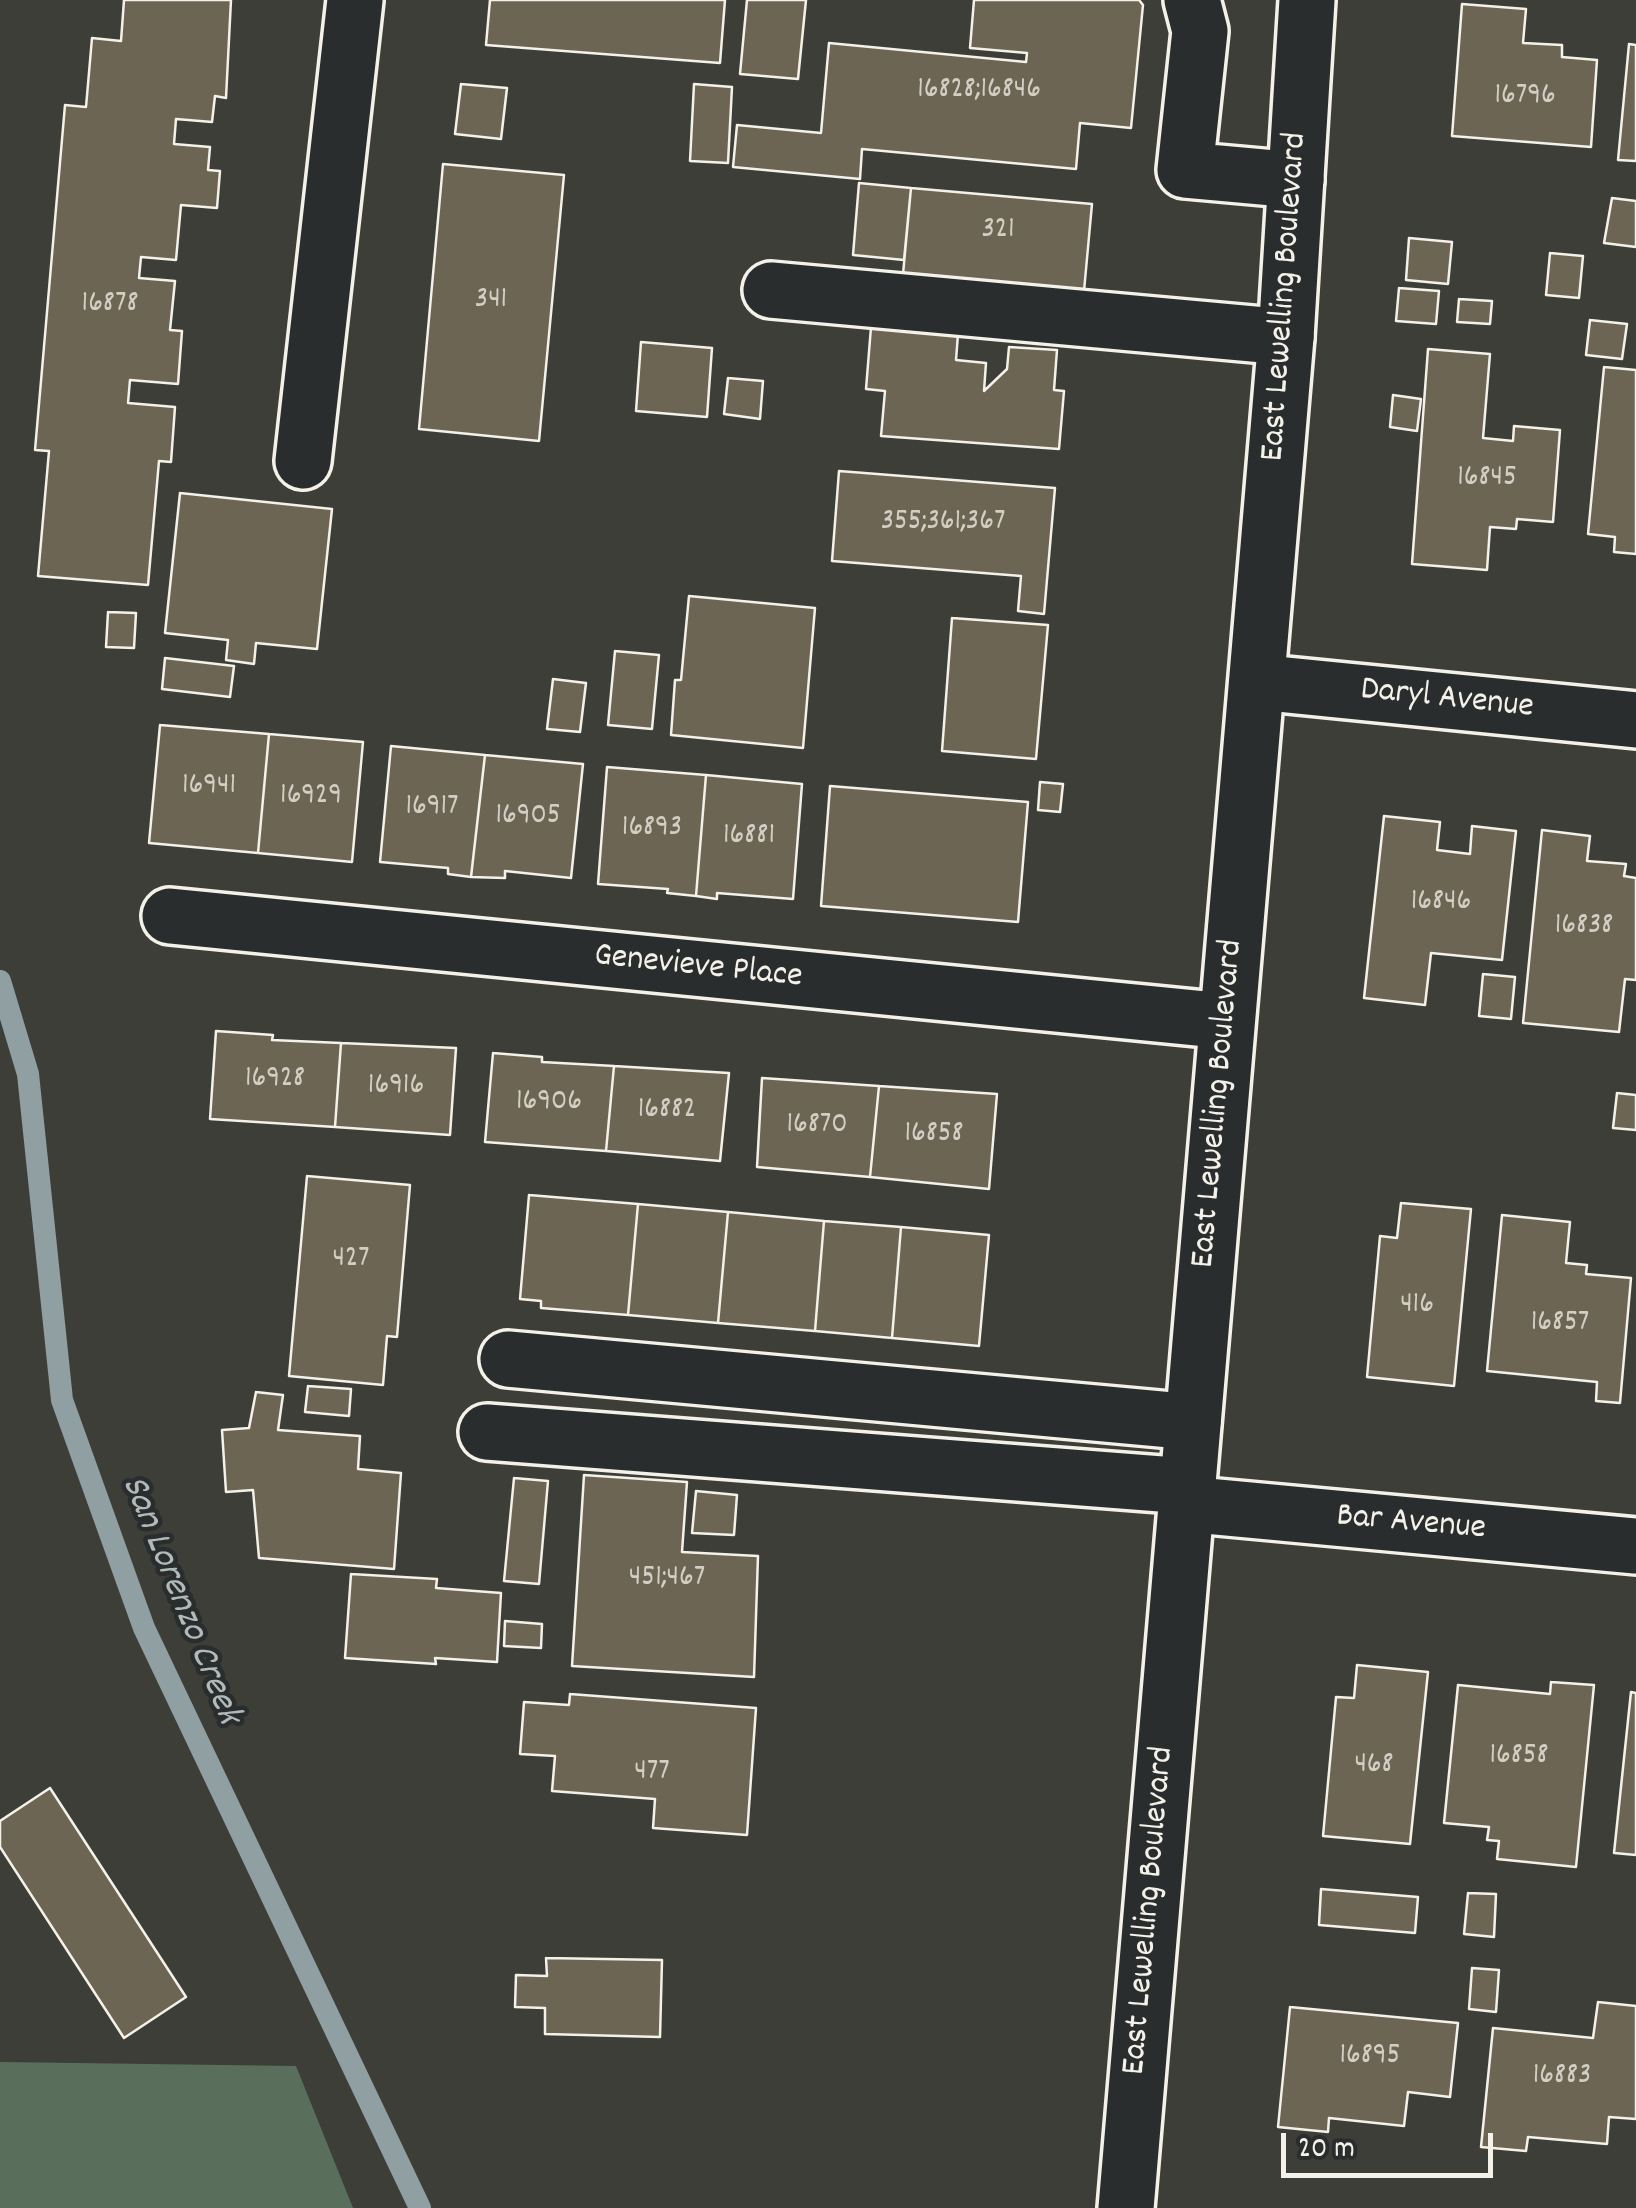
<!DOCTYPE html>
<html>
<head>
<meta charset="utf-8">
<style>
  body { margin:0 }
  #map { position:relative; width:1636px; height:2208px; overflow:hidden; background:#3e3e39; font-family:Dekko,sans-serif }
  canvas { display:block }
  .scale { position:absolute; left:1281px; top:2133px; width:212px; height:45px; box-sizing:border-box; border:5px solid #f4f1e8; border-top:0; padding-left:12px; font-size:30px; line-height:35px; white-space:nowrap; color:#f4f1e8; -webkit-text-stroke:8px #2a2d2e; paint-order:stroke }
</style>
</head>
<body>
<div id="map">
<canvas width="1636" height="2208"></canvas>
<div class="scale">20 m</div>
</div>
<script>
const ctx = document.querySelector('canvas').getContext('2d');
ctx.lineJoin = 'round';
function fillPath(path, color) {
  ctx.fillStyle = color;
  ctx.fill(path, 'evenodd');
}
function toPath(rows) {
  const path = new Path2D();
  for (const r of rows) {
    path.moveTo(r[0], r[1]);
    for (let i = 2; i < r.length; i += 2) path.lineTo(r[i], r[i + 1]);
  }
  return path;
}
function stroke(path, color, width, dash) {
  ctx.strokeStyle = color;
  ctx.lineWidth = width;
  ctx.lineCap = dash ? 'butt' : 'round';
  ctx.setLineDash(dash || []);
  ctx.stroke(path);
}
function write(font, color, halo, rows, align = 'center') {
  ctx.font = font + ' Dekko,sans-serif';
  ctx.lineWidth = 9;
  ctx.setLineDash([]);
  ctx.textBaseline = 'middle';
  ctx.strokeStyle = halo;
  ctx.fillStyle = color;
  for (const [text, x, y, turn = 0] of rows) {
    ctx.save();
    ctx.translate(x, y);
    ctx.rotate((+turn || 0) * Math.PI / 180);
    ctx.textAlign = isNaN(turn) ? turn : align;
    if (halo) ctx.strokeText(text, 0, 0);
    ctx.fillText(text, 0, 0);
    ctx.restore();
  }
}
fillPath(toPath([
  [0,2062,296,2066,353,2208,0,2208]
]), '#5a6f5b');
stroke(toPath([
  [0,981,28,1074,62,1400,144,1628,420,2208]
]), '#909fa1', 22);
const building = toPath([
  [124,0,231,0,226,98,215,96,212,122,176,119,174,144,210,147,208,170,220,171,217,208,181,205,176,260,141,257,139,278,175,281,170,330,182,331,178,384,130,380,128,403,175,407,171,462,159,461,148,585,38,576,49,451,35,450,65,105,86,107,92,38,121,41,124,0],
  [490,0,725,0,720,63,486,45,490,0],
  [747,0,806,0,798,79,740,74,747,0],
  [974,0,1139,0,1143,5,1131,128,1080,123,1076,169,862,149,860,179,733,167,737,125,821,133,829,43,1026,62,1027,53,970,48,974,0],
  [1462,4,1526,9,1523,43,1562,45,1562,57,1597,60,1591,147,1452,136,1462,4],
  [1629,44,1636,45,1636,161,1618,160,1629,44],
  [461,84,507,88,501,139,455,134,461,84],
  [694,84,732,87,728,163,690,161,694,84],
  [443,164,564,175,539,441,419,429,443,164],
  [859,183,911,188,904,260,853,255,859,183],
  [911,188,1092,204,1083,302,902,285,911,188],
  [1612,198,1636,201,1636,247,1604,243,1612,198],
  [1409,238,1452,242,1448,284,1406,280,1409,238],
  [1550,253,1583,256,1579,298,1546,295,1550,253],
  [1399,288,1439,291,1436,324,1396,321,1399,288],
  [1459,299,1492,301,1490,324,1457,322,1459,299],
  [1590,320,1627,324,1622,359,1586,355,1590,320],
  [871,327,958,334,956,360,986,363,984,391,1007,369,1009,347,1057,350,1054,390,1064,391,1059,449,881,436,885,391,866,389,871,327],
  [641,342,712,348,707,417,636,411,641,342],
  [1428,349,1490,354,1483,438,1513,441,1514,426,1560,430,1553,522,1517,519,1516,529,1490,527,1487,570,1412,564,1428,349],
  [1604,367,1636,370,1636,554,1614,552,1615,537,1588,534,1604,367],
  [728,378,763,381,760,419,724,414,728,378],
  [1393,395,1421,399,1417,431,1390,427,1393,395],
  [839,471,1055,488,1044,614,1018,611,1021,576,832,561,839,471],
  [180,493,332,509,317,649,256,643,254,664,226,660,228,640,165,633,180,493],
  [689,596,815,608,803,748,671,735,675,680,681,680,689,596],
  [108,612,136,613,134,648,106,647,108,612],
  [952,618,1048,625,1036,759,942,751,952,618],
  [615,651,659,655,652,729,608,725,615,651],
  [165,658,234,666,230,697,162,689,165,658],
  [553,679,586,683,580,732,547,729,553,679],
  [160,725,269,734,258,853,149,843,160,725],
  [269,734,363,742,352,862,258,853,269,734],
  [391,746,485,755,471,877,448,874,448,868,380,862,391,746],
  [485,755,583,764,571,878,505,871,505,878,471,877,485,755],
  [607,767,706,775,696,896,667,893,668,889,598,884,607,767],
  [706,775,802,784,793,899,717,893,717,899,696,896,706,775],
  [1040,782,1063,784,1060,812,1038,810,1040,782],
  [830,786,1028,802,1018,922,821,906,830,786],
  [1384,816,1440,822,1437,850,1470,854,1472,826,1516,831,1502,960,1431,953,1425,1005,1364,998,1384,816],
  [1542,830,1590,836,1587,861,1626,864,1624,876,1636,878,1636,980,1625,979,1619,1032,1523,1023,1542,830],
  [1483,974,1515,977,1511,1019,1479,1016,1483,974],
  [216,1031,273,1035,272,1040,341,1043,335,1127,210,1119,216,1031],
  [341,1043,456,1048,450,1135,335,1127,341,1043],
  [493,1053,542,1057,542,1062,614,1066,606,1151,485,1142,493,1053],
  [614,1066,729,1073,720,1161,606,1151,614,1066],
  [762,1078,879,1086,870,1177,757,1167,762,1078],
  [879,1086,997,1094,989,1189,870,1177,879,1086],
  [1617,1093,1636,1095,1636,1130,1613,1128,1617,1093],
  [307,1176,410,1185,397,1337,387,1336,383,1385,289,1376,307,1176],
  [529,1195,638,1204,628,1315,541,1308,541,1301,520,1299,529,1195],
  [1401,1203,1471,1209,1454,1386,1367,1377,1380,1236,1397,1238,1401,1203],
  [638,1204,728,1212,718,1323,628,1315,638,1204],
  [728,1212,824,1221,815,1331,718,1323,728,1212],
  [1502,1215,1570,1222,1566,1263,1587,1265,1586,1274,1631,1278,1620,1403,1596,1401,1597,1382,1487,1371,1502,1215],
  [824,1221,901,1227,892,1338,815,1331,824,1221],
  [901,1227,989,1235,979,1346,892,1338,901,1227],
  [308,1386,351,1389,349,1416,305,1412,308,1386],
  [256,1392,283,1395,278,1430,360,1436,358,1469,401,1473,394,1569,259,1558,253,1490,226,1492,222,1430,249,1428,256,1392],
  [584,1475,687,1482,682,1552,758,1556,754,1677,572,1666,584,1475],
  [514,1478,548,1481,539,1584,504,1581,514,1478],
  [696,1491,737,1495,734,1535,692,1533,696,1491],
  [351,1574,437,1579,436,1588,501,1593,497,1662,435,1658,436,1664,345,1658,351,1574],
  [505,1621,542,1624,541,1648,504,1646,505,1621],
  [1357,1665,1428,1672,1410,1844,1323,1836,1336,1697,1354,1698,1357,1665],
  [1551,1682,1594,1685,1576,1867,1497,1859,1499,1841,1487,1840,1489,1827,1444,1823,1458,1685,1550,1694,1551,1682],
  [1631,1692,1636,1693,1636,1855,1614,1853,1631,1692],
  [570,1694,756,1708,747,1835,653,1828,655,1799,552,1791,555,1756,520,1754,524,1702,569,1705,570,1694],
  [50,1788,186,1997,124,2038,0,1847,0,1821,50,1788],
  [1321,1889,1418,1897,1415,1933,1319,1925,1321,1889],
  [1468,1893,1496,1894,1494,1937,1464,1934,1468,1893],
  [546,1958,662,1960,660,2037,545,2034,545,2008,515,2007,516,1975,547,1976,546,1958],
  [1472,1968,1499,1970,1496,2012,1469,2009,1472,1968],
  [1598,2002,1636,2006,1636,2119,1609,2117,1607,2144,1528,2137,1526,2151,1481,2147,1493,2028,1593,2038,1598,2002],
  [1290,2007,1458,2023,1450,2097,1408,2092,1404,2126,1329,2118,1328,2132,1278,2127,1290,2007]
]);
fillPath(building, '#6c6554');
stroke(building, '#f4f1e8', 2.5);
const minor = toPath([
  [1192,0,1200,31,1185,170,1296,180],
  [771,290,1286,337],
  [303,461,355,0],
  [1257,682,1636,720],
  [170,916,1226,1021],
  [508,1359,1193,1422],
  [487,1432,1187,1486],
  [1185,1504,1636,1546]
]);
const major = toPath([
  [1126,2208,1286,337,1307,0]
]);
stroke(minor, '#f4f1e8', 62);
stroke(major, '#f4f1e8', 62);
stroke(minor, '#2a2d2e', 55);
stroke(major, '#2a2d2e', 55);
write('30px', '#d2cec3', null, [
  ["16828;16846",979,92],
  ["16796",1525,98],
  ["321",998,232],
  ["341",491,302],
  ["16878",110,306],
  ["16845",1487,480],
  ["355;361;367",943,524],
  ["16941",209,788],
  ["16929",311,798],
  ["16917",432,809],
  ["16905",528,818],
  ["16893",652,830],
  ["16881",749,838],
  ["16846",1441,904],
  ["16838",1584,928],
  ["16928",275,1081],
  ["16916",396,1088],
  ["16906",549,1104],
  ["16882",667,1112],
  ["16870",817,1127],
  ["16858",934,1136],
  ["427",351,1261],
  ["416",1417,1307],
  ["16857",1560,1325],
  ["451;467",667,1580],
  ["16858",1519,1758],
  ["468",1374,1767],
  ["477",652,1774],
  ["16895",1370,2058],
  ["16883",1562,2078]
]);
write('35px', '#f4f1e8', '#2a2d2e', [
  ["East Lewelling Boulevard",1287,297,-86],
  ["Daryl Avenue",1447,701,6],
  ["Genevieve Place",698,969,6],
  ["East Lewelling Boulevard",1220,1104,-85],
  ["Bar Avenue",1411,1525,5],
  ["East Lewelling Boulevard",1151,1911,-85]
]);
write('italic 38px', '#b2bab9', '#2a2d2e', [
  ["San Lorenzo Creek",178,1601,68]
]);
</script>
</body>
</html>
